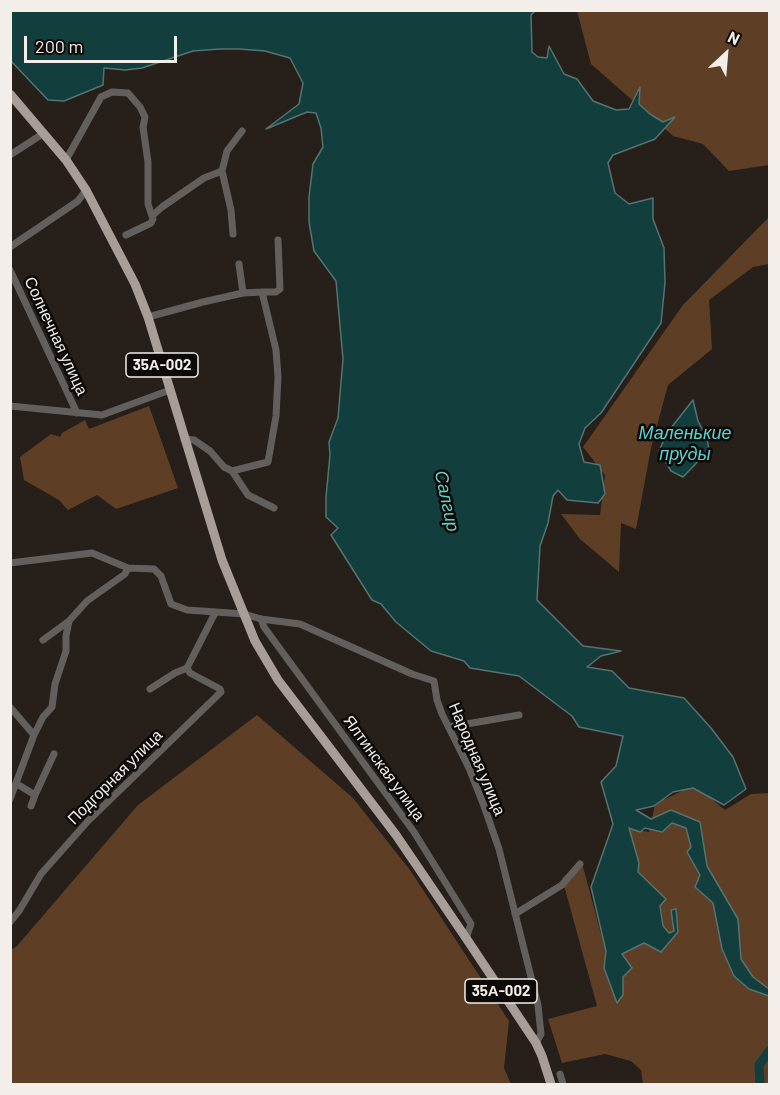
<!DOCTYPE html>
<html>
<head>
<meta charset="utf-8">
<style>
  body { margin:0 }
  #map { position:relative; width:780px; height:1095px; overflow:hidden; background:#271f19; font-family:Barlow,sans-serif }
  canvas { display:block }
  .frame { position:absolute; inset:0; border:12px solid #f3eeea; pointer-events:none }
  .north { position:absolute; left:696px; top:24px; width:60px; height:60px; -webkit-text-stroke:4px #0d0907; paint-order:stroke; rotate:26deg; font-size:16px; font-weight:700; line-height:24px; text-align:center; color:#f3eeea }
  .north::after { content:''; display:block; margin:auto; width:21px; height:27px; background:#f3eeea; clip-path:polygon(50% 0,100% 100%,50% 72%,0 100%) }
  .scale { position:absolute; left:24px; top:36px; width:153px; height:27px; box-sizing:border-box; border:3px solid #f3eeea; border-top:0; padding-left:8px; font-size:18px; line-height:21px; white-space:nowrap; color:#f3eeea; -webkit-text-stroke:4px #0d0907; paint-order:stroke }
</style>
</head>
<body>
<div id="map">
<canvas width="780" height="1095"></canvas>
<div class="frame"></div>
<div class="north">N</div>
<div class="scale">200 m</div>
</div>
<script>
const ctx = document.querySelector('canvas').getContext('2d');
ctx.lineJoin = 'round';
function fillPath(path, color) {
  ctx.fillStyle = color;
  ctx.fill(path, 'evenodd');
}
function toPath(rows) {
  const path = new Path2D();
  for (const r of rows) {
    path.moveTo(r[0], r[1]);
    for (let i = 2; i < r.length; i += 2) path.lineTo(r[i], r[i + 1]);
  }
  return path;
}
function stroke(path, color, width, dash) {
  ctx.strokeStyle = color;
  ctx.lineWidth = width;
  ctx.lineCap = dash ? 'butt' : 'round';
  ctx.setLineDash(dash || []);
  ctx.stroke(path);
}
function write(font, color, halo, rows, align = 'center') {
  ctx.font = font + ' Barlow,sans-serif';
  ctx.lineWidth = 5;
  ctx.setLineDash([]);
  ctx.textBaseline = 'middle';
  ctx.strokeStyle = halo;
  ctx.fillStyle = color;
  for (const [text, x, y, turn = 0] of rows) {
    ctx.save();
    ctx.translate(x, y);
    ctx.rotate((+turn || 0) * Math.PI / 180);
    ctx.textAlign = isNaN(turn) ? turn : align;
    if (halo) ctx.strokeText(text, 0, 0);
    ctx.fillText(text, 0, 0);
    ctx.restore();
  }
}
fillPath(toPath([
  [577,11,769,11,769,165,729,171,703,144,673,136,591,64],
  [769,217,769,264,753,267,709,300,712,349,668,385,651,448,636,529,621,523,619,572,580,539,561,514,600,515,605,475,583,447,683,305],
  [149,406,178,488,116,509,97,495,68,510,59,500,24,480,20,457,51,434,60,437,62,433,85,420,89,429],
  [257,715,353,798,410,870,509,1021,504,1068,511,1084,11,1084,11,950,17,946,138,805],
  [690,787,708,796,725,810,751,794,769,793,769,1084,643,1084,641,1070,631,1061,605,1054,562,1063,548,1019,597,1006,562,878,582,863,604,945,638,932,624,827,649,832,655,804]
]), '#5e3f26');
const water = toPath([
  [10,11,535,11,531,15,532,52,538,57,547,58,549,46,564,74,577,79,593,101,616,110,629,109,640,87,639,104,650,114,663,122,675,117,655,139,613,155,608,163,615,193,629,204,653,198,653,219,664,248,665,283,661,323,601,413,585,428,579,444,584,462,600,465,605,494,598,503,567,500,558,490,553,496,548,523,540,546,537,600,583,646,621,651,601,656,587,667,612,671,629,688,684,698,711,728,733,757,746,789,724,805,693,788,673,792,654,806,636,810,651,819,671,810,700,822,707,866,738,919,741,959,753,977,769,989,769,996,749,989,734,976,722,949,713,903,695,887,700,875,687,852,691,847,686,828,672,823,662,832,645,828,640,832,629,828,639,863,638,872,666,899,660,906,663,926,669,933,674,931,671,910,676,909,678,932,661,952,644,943,622,954,632,968,623,977,623,995,617,1003,604,968,606,951,591,887,613,824,601,782,616,766,623,736,579,727,572,716,519,676,470,668,464,661,431,651,396,622,381,604,372,600,331,535,338,528,326,517,326,497,330,455,329,442,338,418,343,359,336,281,314,251,309,222,309,197,313,164,323,147,321,128,316,113,307,112,266,129,299,104,303,83,290,58,265,51,239,49,220,49,193,51,142,68,125,70,104,68,103,85,64,101,48,100,11,61,10,11],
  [693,400,698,421,707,438,709,450,683,477,671,471,659,451,667,433,693,400]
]);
fillPath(water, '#123e3d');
stroke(water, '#567371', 1.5);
stroke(toPath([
  [760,1084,759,1065,770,1050]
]), '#123e3d', 9);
stroke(toPath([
  [10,155,44,133],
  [66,160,101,97,112,92,128,93,140,107,145,117,143,127,148,162,148,204,153,219,151,223,126,235],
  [152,216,162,207,204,178,222,171],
  [233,234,231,210,222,171,227,151,242,131],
  [10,247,78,201,86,190],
  [239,264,243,293],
  [10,270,77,413],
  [148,317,203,302,243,293,262,292],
  [10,406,102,415,170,390],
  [184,439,194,440,210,451,224,467,232,471,268,462,276,416,278,377,276,350,262,292,276,292,280,289,278,240],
  [232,471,248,495,274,508],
  [10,563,92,553,128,568,154,569,161,576,171,604,187,610,244,614,261,619,300,624,412,674,434,681,437,700,442,714,469,768,484,806,499,849,538,1005,541,1034,536,1043],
  [261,619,264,627,414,832,471,924,466,938],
  [43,640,69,621],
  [150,689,175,673,187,668,215,613],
  [10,707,34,735],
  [449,727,519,715],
  [17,784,35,795,31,806],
  [35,795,54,754],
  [10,799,34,735,43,717,52,707,55,684,66,651,66,636,69,621,87,601,125,574,128,568],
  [515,914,562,885,580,864],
  [10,922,19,911,41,874,88,821,221,692,220,689,190,673,187,668],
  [560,1074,563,1084]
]), '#635f5c', 7);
stroke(toPath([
  [10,94,66,160,86,190,135,284,148,317,222,560,255,641,278,680,396,835,466,938,536,1043,542,1056,551,1084]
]), '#a79e97', 9);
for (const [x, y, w] of [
  [162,365,72],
  [501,991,72]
]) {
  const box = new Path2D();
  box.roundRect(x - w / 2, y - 12, w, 24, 4.5);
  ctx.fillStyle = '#0d0907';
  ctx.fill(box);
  stroke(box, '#f3eeea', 1.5);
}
write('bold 15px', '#f3eeea', null, [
  ["35А-002",162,365],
  ["35А-002",501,991]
]);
write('16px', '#f3eeea', '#0d0907', [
  ["Солнечная улица",56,336,65],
  ["Народная улица",477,759,67],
  ["Ялтинская улица",384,768,54],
  ["Подгорная улица",115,777,-45]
]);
write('italic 18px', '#5ad5d1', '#0d0907', [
  ["Маленькие",685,433],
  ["пруды",685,454],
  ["Салгир",447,501,78]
]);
</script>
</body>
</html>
